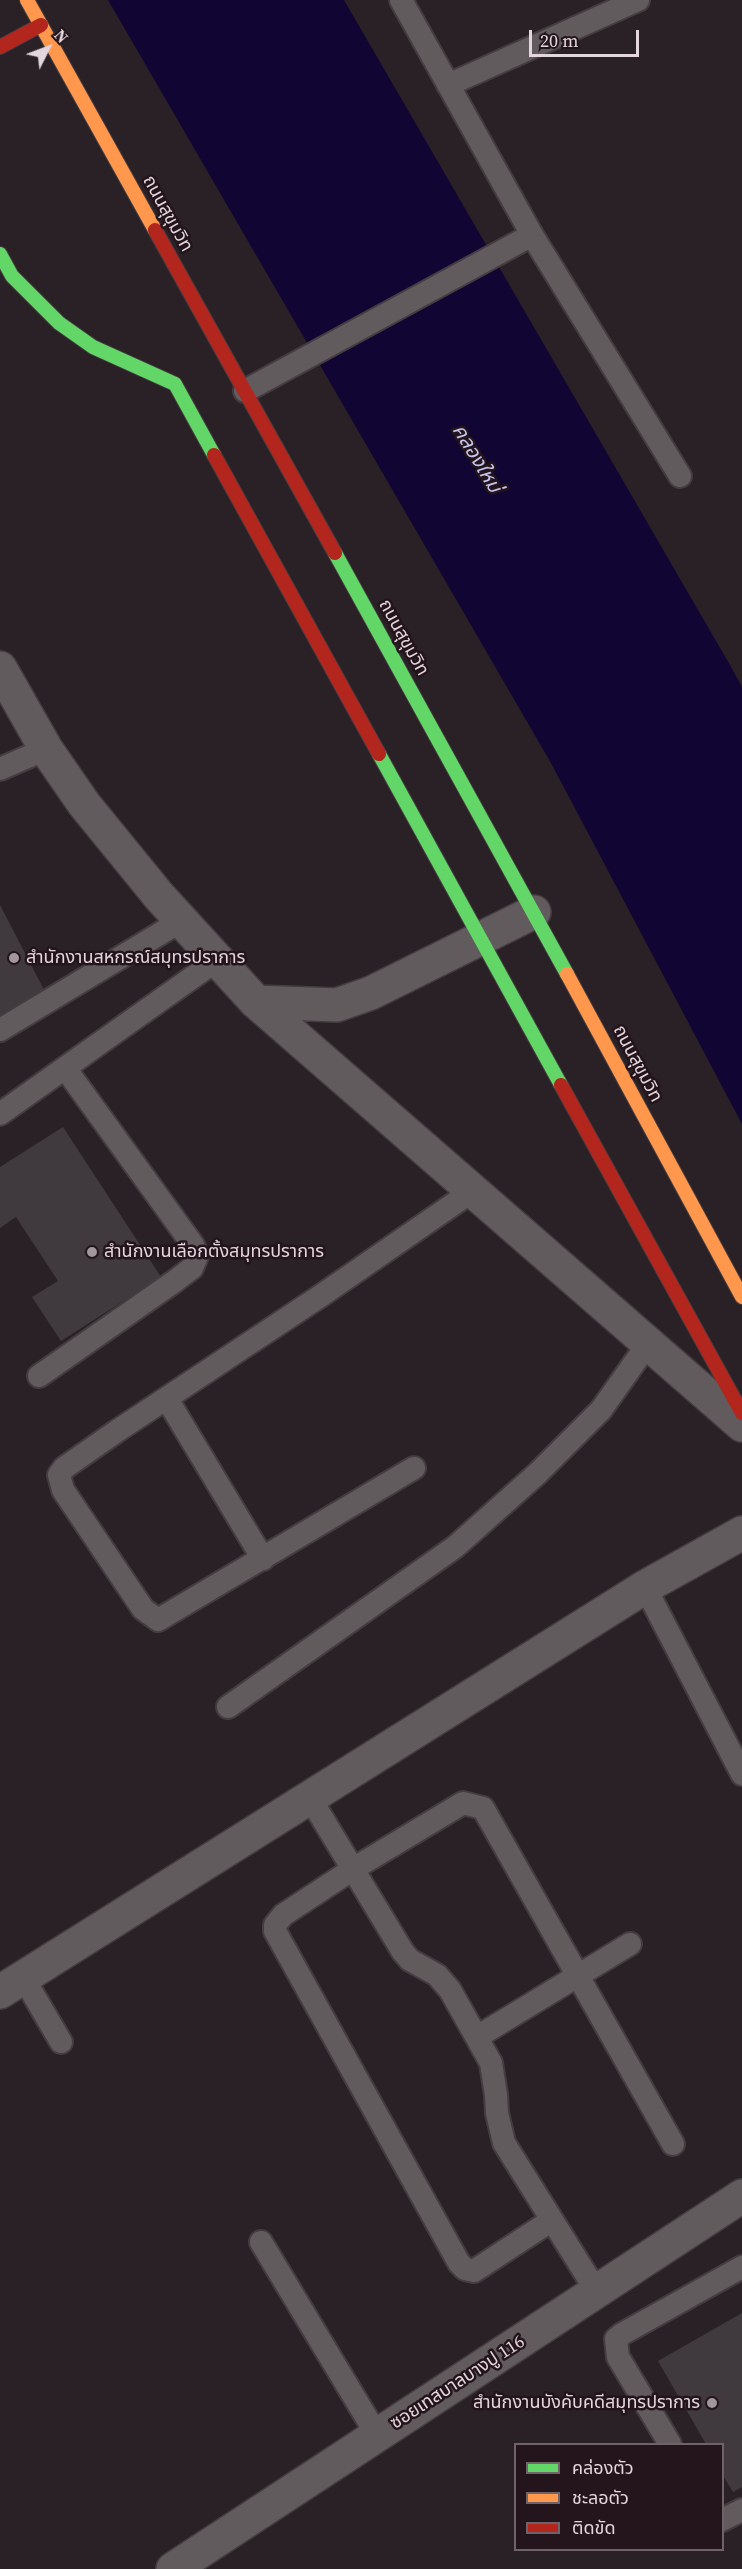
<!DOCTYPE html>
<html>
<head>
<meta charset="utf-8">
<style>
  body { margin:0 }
  #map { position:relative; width:742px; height:2569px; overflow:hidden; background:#2a2126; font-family:"Source Serif 4","Noto Sans Thai",serif }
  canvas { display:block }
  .legend { position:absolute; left:514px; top:2443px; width:210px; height:108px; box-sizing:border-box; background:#24141c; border:2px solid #706269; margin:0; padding:8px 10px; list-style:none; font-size:18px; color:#e3d6dc }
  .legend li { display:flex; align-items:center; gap:12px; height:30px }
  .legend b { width:30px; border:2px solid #706269 }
  .north { position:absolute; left:18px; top:18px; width:60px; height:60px; -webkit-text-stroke:4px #24141c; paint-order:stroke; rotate:48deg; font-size:16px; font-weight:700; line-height:24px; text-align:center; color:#e3d6dc }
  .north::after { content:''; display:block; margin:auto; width:21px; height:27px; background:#e3d6dc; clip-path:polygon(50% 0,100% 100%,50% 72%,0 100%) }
  .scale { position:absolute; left:529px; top:30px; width:110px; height:27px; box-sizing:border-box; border:3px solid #e3d6dc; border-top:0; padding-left:8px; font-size:18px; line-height:21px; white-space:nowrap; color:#e3d6dc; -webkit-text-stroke:4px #24141c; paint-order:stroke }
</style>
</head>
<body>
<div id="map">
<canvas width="742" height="2569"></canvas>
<ul class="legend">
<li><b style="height:8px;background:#63d668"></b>คล่องตัว</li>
<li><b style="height:8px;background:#ff974d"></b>ชะลอตัว</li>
<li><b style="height:8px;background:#b3261e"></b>ติดขัด</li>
</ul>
<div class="north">N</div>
<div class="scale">20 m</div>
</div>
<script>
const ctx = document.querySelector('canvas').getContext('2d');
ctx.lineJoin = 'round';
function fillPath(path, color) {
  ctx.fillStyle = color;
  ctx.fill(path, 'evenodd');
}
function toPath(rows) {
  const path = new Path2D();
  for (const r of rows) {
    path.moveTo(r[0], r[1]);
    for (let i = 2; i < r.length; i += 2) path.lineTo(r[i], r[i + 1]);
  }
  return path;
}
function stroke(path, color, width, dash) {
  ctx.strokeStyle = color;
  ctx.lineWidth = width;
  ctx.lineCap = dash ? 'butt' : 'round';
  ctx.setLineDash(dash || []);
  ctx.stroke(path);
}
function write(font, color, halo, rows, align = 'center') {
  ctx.font = font + ' "Source Serif 4","Noto Sans Thai",serif';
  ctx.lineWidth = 5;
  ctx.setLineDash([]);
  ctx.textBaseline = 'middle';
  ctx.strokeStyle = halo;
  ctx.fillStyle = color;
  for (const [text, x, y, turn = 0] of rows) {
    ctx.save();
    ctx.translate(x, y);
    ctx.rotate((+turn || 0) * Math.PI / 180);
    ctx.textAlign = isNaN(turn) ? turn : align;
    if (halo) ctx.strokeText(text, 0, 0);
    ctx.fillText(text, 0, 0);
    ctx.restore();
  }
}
fillPath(toPath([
  [108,0,344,0,730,665,742,687,742,1124,551,763]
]), '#110533');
fillPath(toPath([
  [0,905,55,1011,0,1039],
  [63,1127,161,1277,61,1341,32,1297,58,1281,16,1217,0,1228,0,1167],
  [742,2313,742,2487,733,2492,722,2474,722,2444,706,2444,658,2361]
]), '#403a3f');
const lane = toPath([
  [401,0,532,235,680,476],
  [448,85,638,0],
  [245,391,532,235],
  [0,769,46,749],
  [0,1030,181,921],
  [0,1114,217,960],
  [39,1376,175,1281,192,1268,197,1256,193,1245,65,1068],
  [167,1399,263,1559],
  [414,1468,158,1620,143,1609,63,1490,59,1475,64,1468,117,1431,319,1297,471,1192],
  [645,1587,742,1774],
  [228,1707,455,1547,538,1473,601,1410,647,1345],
  [310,1798,403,1952,410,1960,437,1975,450,1990,491,2063,496,2095,497,2113,504,2143,597,2292],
  [23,1977,61,2042],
  [477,2037,630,1944],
  [552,2220,474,2271,465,2269,459,2263,275,1931,275,1925,283,1915,353,1869,463,1803,483,1808,673,2144],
  [261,2242,377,2435],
  [670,2444,618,2357,616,2339,622,2334,742,2267],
  [722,2520,742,2510]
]);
const street = toPath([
  [0,668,46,749,84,804,159,896,256,1002,742,1425],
  [256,1002,337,1005,371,993,534,912],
  [0,1992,645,1587,742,1533],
  [173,2569,742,2196]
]);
const fast = toPath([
  [0,254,12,276,59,323,93,347,175,384,214,455],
  [335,553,567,974],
  [379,754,561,1085]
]);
const slow = toPath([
  [27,0,155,230],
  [567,974,742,1297]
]);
const jam = toPath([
  [0,47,41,25],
  [155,230,335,553],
  [214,455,379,754],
  [561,1085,742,1413]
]);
stroke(lane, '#443c40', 26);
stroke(street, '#443c40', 36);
stroke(fast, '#443c40', 16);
stroke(slow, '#443c40', 16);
stroke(jam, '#443c40', 16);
stroke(lane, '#625b5e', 22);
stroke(street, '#625b5e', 33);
stroke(fast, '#63d668', 14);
stroke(slow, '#ff974d', 14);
stroke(jam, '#b3261e', 14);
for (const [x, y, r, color] of [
  [14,958,6,"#a2979c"],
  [92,1252,6,"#a2979c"],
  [712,2403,6,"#a2979c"]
]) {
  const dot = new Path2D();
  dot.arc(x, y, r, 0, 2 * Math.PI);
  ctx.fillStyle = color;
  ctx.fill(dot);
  stroke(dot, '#24141c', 2);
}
write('18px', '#e3d6dc', '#24141c', [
  ["ถนนสุขุมวิท",167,214,61],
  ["ถนนสุขุมวิท",403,638,61],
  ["ถนนสุขุมวิท",637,1064,62],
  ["ซอยเทสบาลบางปู 116",458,2383,-33]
]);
write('18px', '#e3d6dc', '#24141c', [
  ["สำนักงานสหกรณ์สมุทรปราการ",26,958],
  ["สำนักงานเลือกตั้งสมุทรปราการ",104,1252],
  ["สำนักงานบังคับคดีสมุทรปราการ",700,2403,"right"]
], 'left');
write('italic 20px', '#c5c6ef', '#24141c', [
  ["คลองใหม่",476,459,59]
]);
</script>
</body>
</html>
